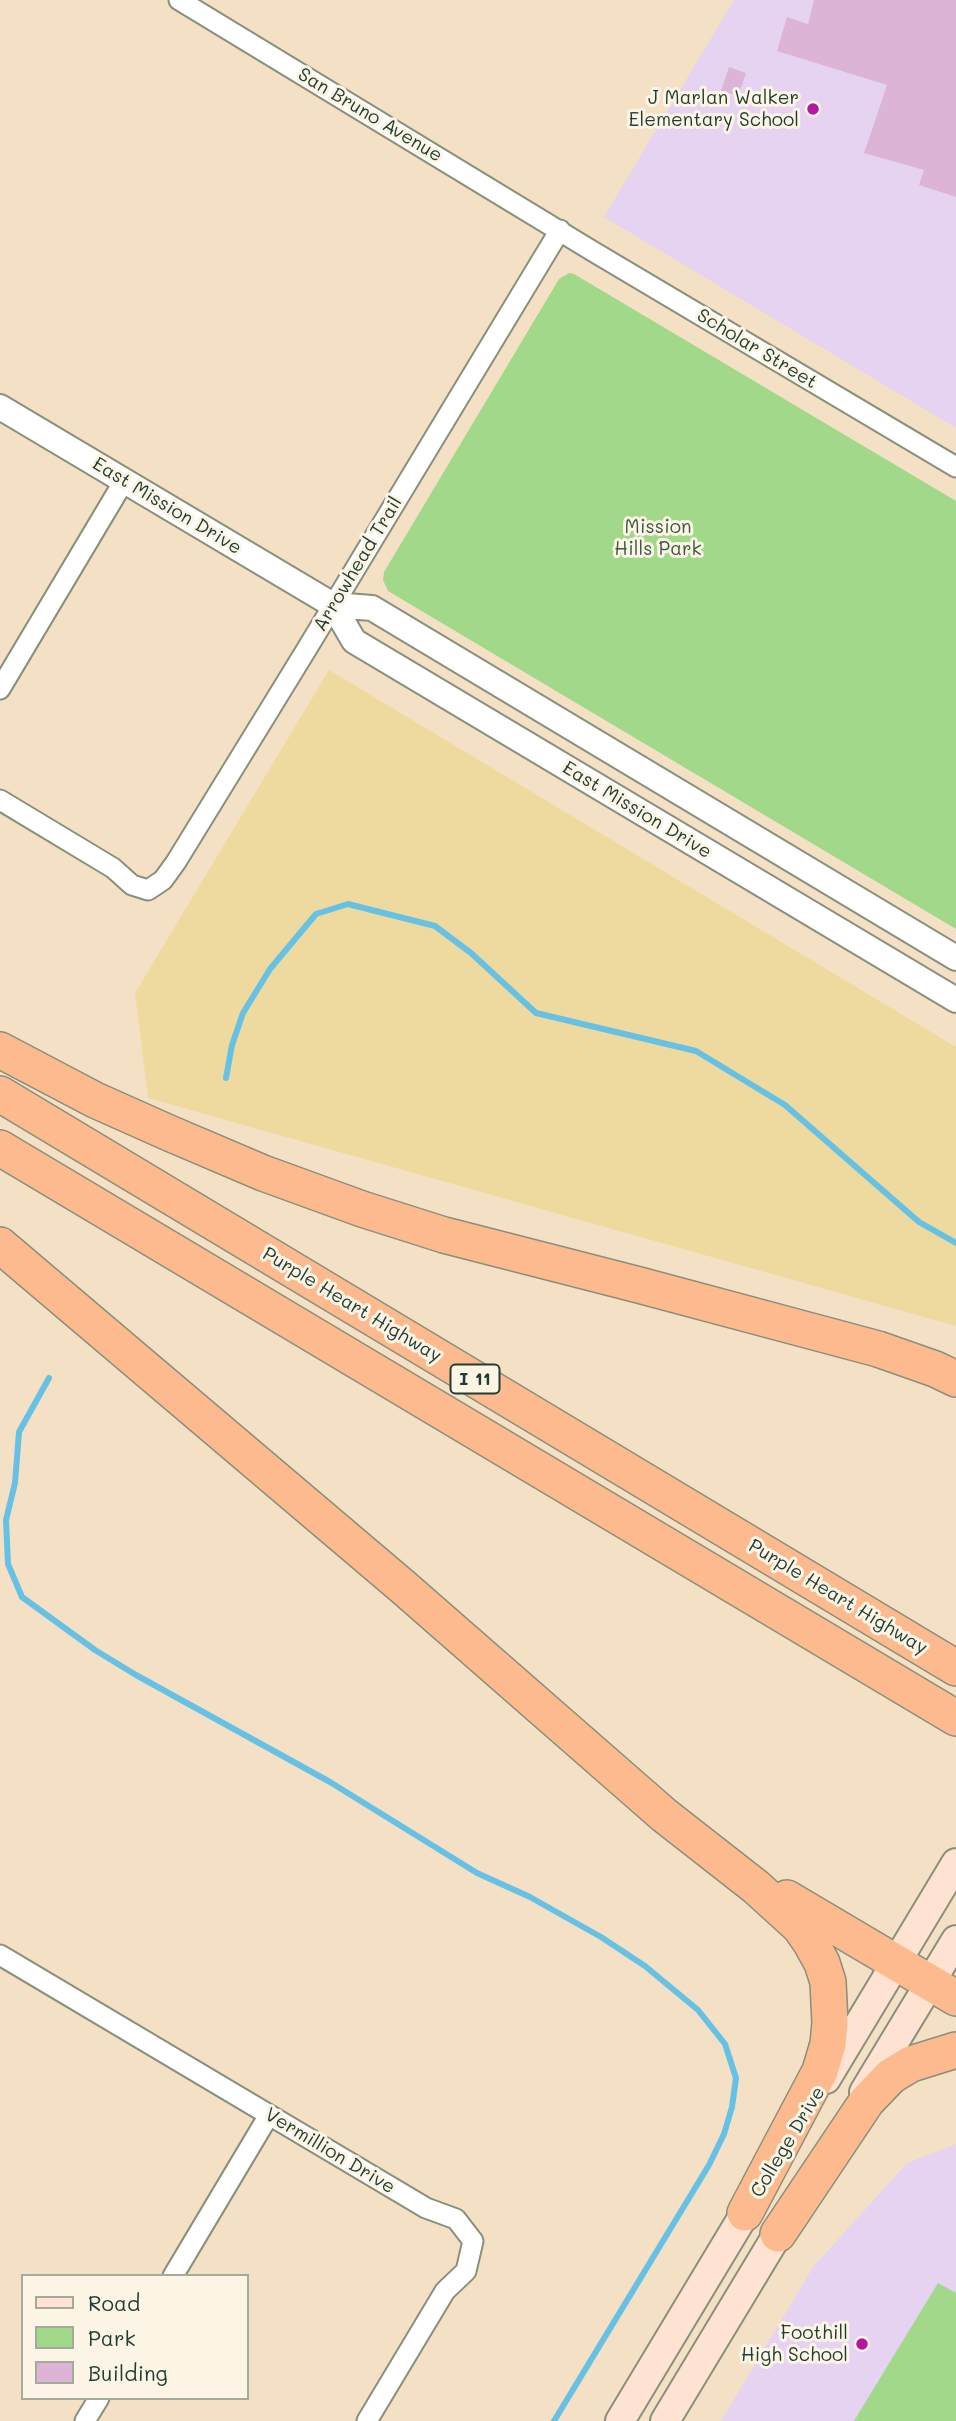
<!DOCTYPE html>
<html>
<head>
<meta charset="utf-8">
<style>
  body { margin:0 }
  #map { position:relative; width:956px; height:2421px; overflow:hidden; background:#f4e1c5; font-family:Mali,sans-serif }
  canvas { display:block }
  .legend { position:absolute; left:21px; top:2274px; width:228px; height:126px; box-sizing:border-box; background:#fcf5e5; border:2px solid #a4ab9e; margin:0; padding:9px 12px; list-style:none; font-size:21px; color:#1f3d34 }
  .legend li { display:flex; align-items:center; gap:14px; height:35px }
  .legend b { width:35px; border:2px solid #a4ab9e }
</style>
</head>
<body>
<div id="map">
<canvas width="956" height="2421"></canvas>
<ul class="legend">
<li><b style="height:9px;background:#fee3d2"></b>Road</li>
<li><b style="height:19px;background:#a1d889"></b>Park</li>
<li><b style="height:19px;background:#dcb5d6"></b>Building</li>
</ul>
</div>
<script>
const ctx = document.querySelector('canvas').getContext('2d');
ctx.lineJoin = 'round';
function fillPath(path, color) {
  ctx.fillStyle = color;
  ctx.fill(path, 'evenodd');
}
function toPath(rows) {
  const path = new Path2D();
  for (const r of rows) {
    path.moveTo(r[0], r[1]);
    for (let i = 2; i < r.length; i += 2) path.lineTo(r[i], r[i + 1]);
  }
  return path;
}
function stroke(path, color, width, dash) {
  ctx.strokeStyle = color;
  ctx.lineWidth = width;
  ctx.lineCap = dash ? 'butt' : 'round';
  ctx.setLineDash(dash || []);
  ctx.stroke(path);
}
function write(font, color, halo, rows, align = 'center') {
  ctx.font = font + ' Mali,sans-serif';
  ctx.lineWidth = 6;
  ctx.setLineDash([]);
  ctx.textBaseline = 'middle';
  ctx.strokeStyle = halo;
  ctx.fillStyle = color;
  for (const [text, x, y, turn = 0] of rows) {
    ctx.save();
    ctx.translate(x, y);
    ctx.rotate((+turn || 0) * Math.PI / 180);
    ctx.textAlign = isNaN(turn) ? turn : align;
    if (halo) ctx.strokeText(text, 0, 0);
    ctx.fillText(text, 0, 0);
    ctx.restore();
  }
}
fillPath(toPath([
  [734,0,956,0,956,428,604,217],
  [956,2144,956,2421,721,2421,813,2267,907,2163]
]), '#e5d3f1');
fillPath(toPath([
  [569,273,574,274,956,501,956,929,388,591,383,580,384,572,559,279],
  [938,2283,956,2293,956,2421,854,2421]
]), '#a1d889');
fillPath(toPath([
  [329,670,956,1047,956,1326,148,1098,135,993]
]), '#eeda9e');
stroke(toPath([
  [226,1078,232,1045,243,1013,270,969,316,914,348,904,435,926,471,953,536,1013,696,1051,785,1105,919,1222,956,1243],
  [49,1378,19,1432,15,1483,6,1520,8,1564,22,1597,95,1650,136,1675,330,1782,477,1873,530,1897,601,1937,645,1966,698,2010,725,2044,736,2078,732,2107,724,2134,709,2165,554,2421]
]), '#66c1e4', 6);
fillPath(toPath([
  [814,0,956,0,956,197,919,185,924,170,864,153,887,85,777,51,787,17,808,24],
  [729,67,746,73,738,96,721,91]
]), '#dcb5d6');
const minor = toPath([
  [179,0,594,252,956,467],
  [0,689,124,481],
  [0,800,113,868,132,885,148,890,163,880,176,862,308,647,560,230],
  [0,1955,426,2208,456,2219,473,2241,466,2271,445,2291,367,2421],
  [173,2276,269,2115],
  [85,2421,99,2398]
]);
const tertiary = toPath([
  [0,407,333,605,372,608,956,958],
  [333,605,354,641,956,1000]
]);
const secondary = toPath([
  [826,2079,956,1863],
  [864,2092,956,1940],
  [620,2421,756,2195],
  [665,2421,788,2217]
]);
const motorway = toPath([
  [0,1050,95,1100,169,1133,263,1173,362,1209,444,1235,639,1285,878,1349,935,1369,956,1379],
  [0,1094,956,1668],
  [0,1148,956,1718],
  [0,1245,402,1586,664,1815,756,1887,800,1927,811,1943,822,1963,828,1982,830,2023,828,2044,820,2071,745,2213],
  [787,1898,956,1998],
  [778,2234,867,2101,891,2076,911,2064,956,2050]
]);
stroke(minor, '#8a8f7c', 23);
stroke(tertiary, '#8a8f7c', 28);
stroke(secondary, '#8a8f7c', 32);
stroke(motorway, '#8a8f7c', 38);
stroke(minor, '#fff', 19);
stroke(tertiary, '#fff', 24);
stroke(secondary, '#fee3d2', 28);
stroke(motorway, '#fcba8e', 35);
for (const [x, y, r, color] of [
  [813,109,7,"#b5179e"],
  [862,2344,7,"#b5179e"]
]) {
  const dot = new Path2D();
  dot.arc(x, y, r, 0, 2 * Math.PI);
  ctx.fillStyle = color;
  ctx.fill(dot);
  stroke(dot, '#fcf5e5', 2.5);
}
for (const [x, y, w] of [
  [475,1379,49]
]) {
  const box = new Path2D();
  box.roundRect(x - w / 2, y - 14.5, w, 29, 5);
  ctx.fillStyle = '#fcf5e5';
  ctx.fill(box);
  stroke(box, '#1f3d34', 2);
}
write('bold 18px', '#1f3d34', null, [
  ["I 11",475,1379]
]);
write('19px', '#1f3d34', '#fcf5e5', [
  ["J Marlan Walker",799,98],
  ["Elementary School",799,120],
  ["Foothill",848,2333],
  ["High School",848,2355]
], 'right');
write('19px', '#1f3d34', '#fcf5e5', [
  ["San Bruno Avenue",370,115,31],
  ["Scholar Street",757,349,31],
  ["East Mission Drive",167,506,31],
  ["Arrowhead Trail",358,564,-59],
  ["East Mission Drive",637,810,31],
  ["Purple Heart Highway",352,1305,31],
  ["Purple Heart Highway",838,1597,31],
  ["College Drive",788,2142,-59],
  ["Vermillion Drive",330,2151,31]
]);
write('19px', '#395c45', '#fcf5e5', [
  ["Mission",658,527],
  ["Hills Park",658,549]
]);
</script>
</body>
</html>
